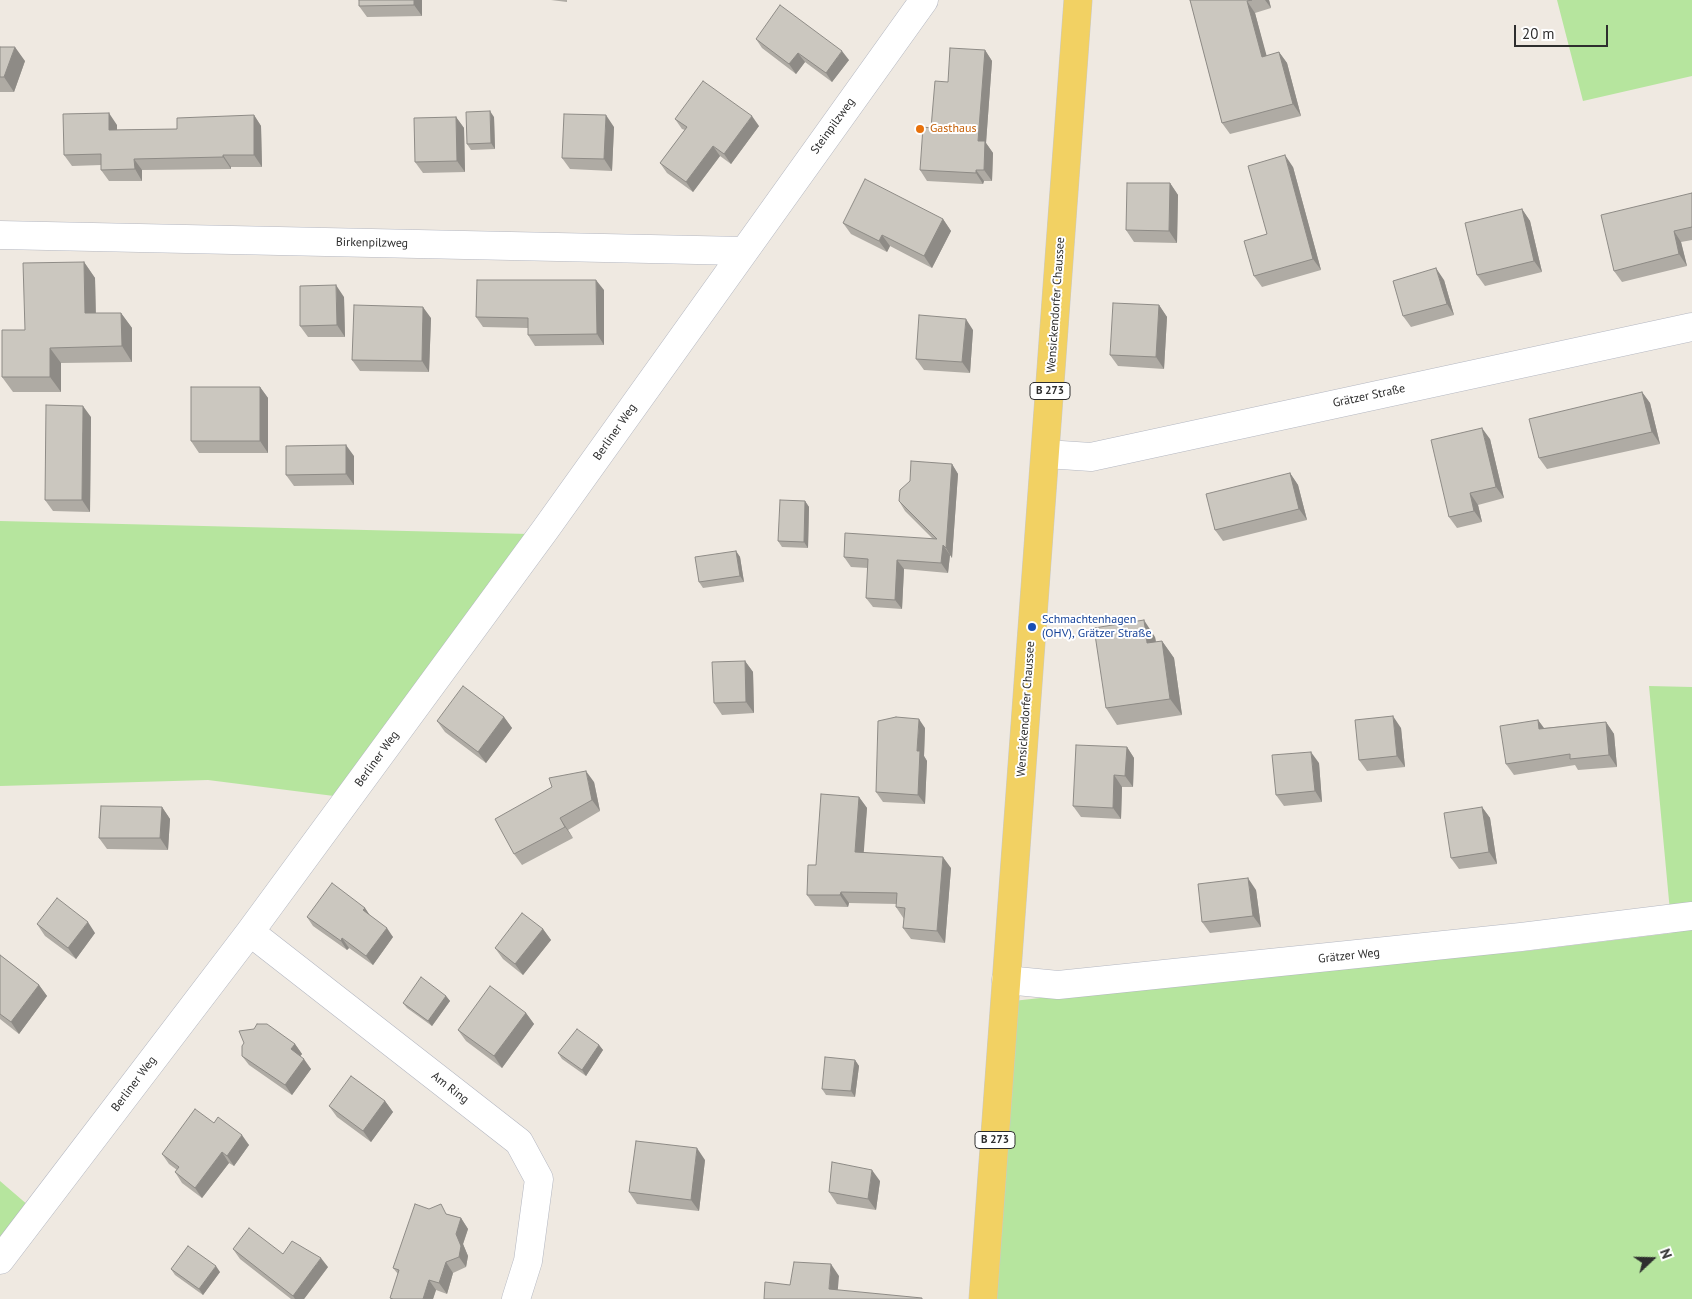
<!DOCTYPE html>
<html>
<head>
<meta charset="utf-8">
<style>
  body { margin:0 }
  #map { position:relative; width:1692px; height:1299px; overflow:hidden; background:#efe9e1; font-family:"PT Sans",sans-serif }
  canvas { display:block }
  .north { position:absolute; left:1627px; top:1234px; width:50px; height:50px; -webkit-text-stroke:4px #fff; paint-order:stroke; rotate:69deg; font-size:14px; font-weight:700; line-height:20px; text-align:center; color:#2e2e2e }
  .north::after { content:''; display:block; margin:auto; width:18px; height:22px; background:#2e2e2e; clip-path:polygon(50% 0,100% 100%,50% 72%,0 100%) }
  .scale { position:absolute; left:1514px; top:25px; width:94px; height:22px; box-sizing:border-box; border:2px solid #2e2e2e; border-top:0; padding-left:6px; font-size:15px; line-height:18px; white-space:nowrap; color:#2e2e2e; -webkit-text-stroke:4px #fff; paint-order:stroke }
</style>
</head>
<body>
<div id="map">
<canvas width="1692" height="1299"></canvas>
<div class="north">N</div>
<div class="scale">20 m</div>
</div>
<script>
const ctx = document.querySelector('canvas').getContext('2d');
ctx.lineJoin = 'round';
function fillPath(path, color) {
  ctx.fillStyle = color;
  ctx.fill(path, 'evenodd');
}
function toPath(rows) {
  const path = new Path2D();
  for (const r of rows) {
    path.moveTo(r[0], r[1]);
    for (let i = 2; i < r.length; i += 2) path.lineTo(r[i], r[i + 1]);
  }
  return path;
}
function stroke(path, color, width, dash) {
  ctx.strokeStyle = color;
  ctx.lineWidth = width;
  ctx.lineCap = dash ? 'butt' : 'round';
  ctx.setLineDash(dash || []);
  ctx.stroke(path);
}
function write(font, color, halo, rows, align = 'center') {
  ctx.font = font + ' "PT Sans",sans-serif';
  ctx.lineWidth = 4;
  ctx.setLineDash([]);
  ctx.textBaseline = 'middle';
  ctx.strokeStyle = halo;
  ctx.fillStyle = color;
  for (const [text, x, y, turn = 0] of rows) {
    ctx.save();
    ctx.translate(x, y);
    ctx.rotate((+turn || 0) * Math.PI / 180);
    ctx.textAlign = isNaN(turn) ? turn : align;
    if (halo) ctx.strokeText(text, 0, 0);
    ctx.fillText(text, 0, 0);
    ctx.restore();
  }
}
fillPath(toPath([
  [1557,0,1692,0,1692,76,1583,101],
  [0,521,529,534,334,796,208,780,0,786],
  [1649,686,1692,687,1692,1299,992,1299,1013,1001,1296,970,1526,951,1672,933],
  [0,1181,36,1212,0,1259]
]), '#b6e59e');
const minor = toPath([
  [0,235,743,251],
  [1046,454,1091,457,1692,327],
  [250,932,519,1142,539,1179,528,1261,516,1299],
  [1006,980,1058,985,1521,937,1692,916],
  [0,1260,250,932,344,804,545,530,924,0]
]);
const major = toPath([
  [983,1299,1078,0]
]);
stroke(minor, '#b4b7c1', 29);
stroke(major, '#c9c9c9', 29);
stroke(minor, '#fff', 28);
stroke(major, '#f2d163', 28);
fillPath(toPath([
  [359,0,422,0,422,16,367,17,359,6],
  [551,0,567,0,567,2],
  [1190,0,1269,0,1271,8,1255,13,1266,56,1279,52,1287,63,1301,116,1230,134,1222,123],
  [756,39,849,60,832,82,805,62,796,74,762,48],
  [0,47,25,61,14,92,0,92],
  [985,50,992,61,986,143,993,153,992,181,984,181,983,184,927,181,920,170,931,128,948,82],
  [254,115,261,126,262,167,231,167,231,169,142,170,142,181,109,181,101,170,101,165,72,166,64,155,117,125,117,130,177,129],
  [456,117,464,128,465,172,423,173,415,162],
  [494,117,495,149,471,150,467,144],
  [675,119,759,126,731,164,720,156,693,192,667,173,660,163,685,130,682,129],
  [614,127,612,171,570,169,562,158],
  [1293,167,1321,270,1262,287,1254,276],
  [1170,183,1178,195,1177,243,1134,242,1126,230],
  [1692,193,1692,240,1681,242,1687,266,1622,282,1614,271],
  [1522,209,1530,221,1542,272,1485,286,1477,275],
  [943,219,951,231,932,268,890,246,887,252,851,234,843,223],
  [84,262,95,278,96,313,121,313,132,328,132,362,61,363,61,392,13,392,2,377,25,330],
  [1444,280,1454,315,1411,327,1403,316],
  [604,290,604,345,535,346,528,335,528,328,483,327,476,317],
  [344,297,345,337,308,337,300,326],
  [1159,305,1167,317,1164,369,1118,366,1110,355],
  [431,318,429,372,360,371,352,360],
  [973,330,970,373,924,370,916,359],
  [260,387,268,398,268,453,199,453,191,441],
  [1642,392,1650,403,1660,444,1547,469,1539,458],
  [91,417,90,512,53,511,45,500],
  [1490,439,1504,498,1478,505,1482,522,1457,528,1449,517],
  [354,456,354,485,294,486,286,475],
  [952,464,958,474,952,558,950,555,948,573,904,569,902,609,873,607,866,598,868,568,851,567,844,557,933,539,905,511,899,501],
  [1290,473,1298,485,1307,520,1223,541,1215,530],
  [805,501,809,507,808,548,782,547,778,541],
  [736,551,740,557,744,582,703,588,699,582],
  [1155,637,1156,642,1162,641,1174,658,1182,715,1117,725,1106,708],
  [745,661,753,672,754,713,722,715,714,703],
  [504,717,512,728,486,763,445,732,437,721],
  [1538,720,1544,728,1606,722,1614,734,1617,767,1578,770,1575,765,1514,775,1506,764],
  [925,728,924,756,927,761,925,804,883,802,876,792],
  [1401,728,1405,767,1367,771,1359,760],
  [1127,747,1134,758,1133,787,1122,787,1121,819,1081,817,1073,806],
  [1319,763,1322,802,1284,806,1276,795],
  [594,782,600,811,568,830,573,838,522,865,514,854],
  [859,797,867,808,863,852,951,868,945,943,911,939,903,928,904,919,896,907,897,904,849,903,848,907,815,906,807,895,816,865],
  [162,807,170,819,168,850,107,849,99,838],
  [1482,807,1490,818,1497,864,1459,869,1451,858],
  [1256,890,1261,927,1210,933,1202,922],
  [365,908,370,916,393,937,373,965,349,948,347,950,313,926,307,917],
  [37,924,95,933,76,959,45,936],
  [543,929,551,940,523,975,503,959,495,948],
  [0,955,39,985,47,996,19,1034,0,1019],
  [446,996,450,1001,432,1026,407,1008,403,1003],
  [526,1013,534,1024,502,1068,466,1041,458,1030],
  [295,1044,302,1054,300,1056,311,1069,292,1095,249,1065,242,1056],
  [599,1045,603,1050,586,1076,562,1059,558,1053],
  [855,1060,859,1066,855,1097,826,1095,822,1089],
  [385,1101,393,1112,371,1142,337,1117,329,1106],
  [214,1123,249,1145,234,1166,229,1163,202,1198,182,1183,175,1172,177,1170,169,1164,162,1154],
  [705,1160,699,1211,637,1204,629,1192],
  [880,1181,876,1210,837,1204,829,1192],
  [429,1209,461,1218,468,1229,463,1244,468,1256,466,1267,453,1273,447,1294,436,1290,433,1299,391,1299,390,1298,398,1274,393,1268],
  [233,1249,328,1267,304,1299,291,1299,240,1259],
  [171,1269,220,1272,203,1295,175,1275]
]), '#afaba4');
fillPath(toPath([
  [414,0,422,0,422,16,414,5],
  [1265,0,1269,0,1271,8],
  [1247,1,1255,13,1270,68,1262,57],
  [15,47,25,61,14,92,4,77],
  [985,50,992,61,986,143,993,153,992,181,984,170,978,141],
  [842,51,849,60,832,82,826,73],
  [1279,52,1287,63,1301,116,1293,104],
  [798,53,805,62,796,74,789,64],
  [490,111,494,117,495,149,491,143],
  [109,113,117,125,117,141,109,130],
  [254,115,261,126,262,167,254,155],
  [606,115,614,127,612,171,604,159],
  [752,116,759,126,731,164,724,154],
  [456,117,464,128,465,172,457,161],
  [713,146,720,156,693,192,686,182],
  [223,155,231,167,231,169,223,157],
  [1285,155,1293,167,1321,270,1313,259],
  [134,159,142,170,142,181,135,169],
  [976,170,984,181,983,184,976,173],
  [1170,183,1178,195,1177,243,1169,231],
  [1522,209,1530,221,1542,272,1534,261],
  [943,219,951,231,932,268,924,256],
  [1674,231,1681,242,1687,266,1679,254],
  [882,235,890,246,887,252,879,241],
  [84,262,95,278,96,329,85,313],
  [1436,268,1444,280,1454,315,1447,304],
  [596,280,604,290,604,345,597,334],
  [336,285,344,297,345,337,337,325],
  [1159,305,1167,317,1164,369,1156,357],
  [423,307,431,318,429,372,422,361],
  [121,313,132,328,132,362,122,346],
  [966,319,973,330,970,373,962,362],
  [50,348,61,363,61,392,50,377],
  [260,387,268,398,268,453,260,441],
  [1642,392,1650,403,1660,444,1652,432],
  [83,406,91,417,90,512,82,500],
  [1482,428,1490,439,1504,498,1496,487],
  [346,445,354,456,354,485,346,474],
  [952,464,958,474,952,558,946,548],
  [1290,473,1298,485,1307,520,1299,509],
  [1470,493,1478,505,1482,522,1474,511],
  [805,501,809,507,808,548,804,542],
  [943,545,950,555,948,573,941,563],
  [736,551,740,557,744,582,740,576],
  [897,560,904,569,902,609,895,600],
  [1144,620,1155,637,1159,660,1147,643],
  [1162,641,1174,658,1182,715,1170,699],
  [745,661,753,672,754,713,746,702],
  [1393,716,1401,728,1405,767,1397,756],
  [504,717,512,728,486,763,478,752],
  [919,719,925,728,924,756,927,761,925,804,918,795,917,751],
  [1538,720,1546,731,1539,729],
  [1606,722,1614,734,1617,767,1609,755],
  [1127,747,1134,758,1133,787,1125,776],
  [1311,752,1319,763,1322,802,1315,791],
  [586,771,594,782,600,811,592,800],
  [1114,775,1122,787,1121,819,1113,808],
  [859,797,867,808,863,863,855,852],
  [162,807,170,819,168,850,160,838],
  [1482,807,1490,818,1497,864,1489,852],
  [560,818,568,830,573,838,565,827],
  [943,857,951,868,945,943,937,931],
  [1248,878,1256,890,1261,927,1253,916],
  [841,892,849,903,848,907,840,895],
  [365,908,371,917,363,910],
  [88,922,95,933,76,959,68,948],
  [387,928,393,937,373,965,366,956],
  [543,929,551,940,523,975,515,964],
  [342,938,349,948,347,950,341,941],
  [39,985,47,996,19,1034,11,1022],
  [446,996,450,1001,432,1026,428,1021],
  [526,1013,534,1024,502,1068,494,1056],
  [295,1044,302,1054,298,1059,291,1049],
  [599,1045,603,1050,586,1076,582,1070],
  [304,1059,311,1069,292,1095,285,1085],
  [855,1060,859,1066,855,1097,851,1091],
  [385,1101,393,1112,371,1142,363,1131],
  [242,1135,249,1145,234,1166,227,1156],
  [697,1148,705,1160,699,1211,691,1200],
  [222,1152,229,1163,202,1198,195,1188],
  [872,1170,880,1181,876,1210,868,1199],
  [461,1218,468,1229,463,1244,468,1256,466,1267,459,1257,456,1234],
  [321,1258,328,1267,304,1299,295,1299,293,1296],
  [446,1262,453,1273,447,1294,439,1283],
  [831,1264,839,1276,837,1299,829,1289],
  [216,1266,220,1272,203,1295,199,1289],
  [429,1280,436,1290,433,1299,423,1299]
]), '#8e8b86');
const building = toPath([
  [359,0,414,0,414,5,359,6,359,0],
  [1190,0,1252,0,1247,1,1262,57,1279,52,1293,104,1222,123,1190,0],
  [780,5,842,51,826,73,798,53,789,64,756,39,780,5],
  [0,47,15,47,4,77,0,77,0,47],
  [950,48,985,50,978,141,985,141,984,170,976,170,976,173,920,170,923,127,931,128,935,81,948,82,950,48],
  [703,81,752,116,724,154,713,146,686,182,660,163,687,127,675,119,703,81],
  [490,111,491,143,467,144,466,112,490,111],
  [109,113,109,130,177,129,177,118,254,115,254,155,223,155,223,157,134,159,135,169,101,170,101,154,64,155,63,114,109,113],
  [564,114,606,115,604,159,562,158,564,114],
  [456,117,457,161,415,162,414,118,456,117],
  [1285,155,1313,259,1254,276,1244,241,1267,234,1248,166,1285,155],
  [865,179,943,219,924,256,882,235,879,241,843,223,865,179],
  [1127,183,1170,183,1169,231,1126,230,1127,183],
  [1692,193,1692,227,1674,231,1679,254,1614,271,1601,215,1692,193],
  [1522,209,1534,261,1477,275,1465,223,1522,209],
  [84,262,85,313,121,313,122,346,50,348,50,377,2,377,2,330,25,330,23,263,84,262],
  [1436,268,1447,304,1403,316,1393,281,1436,268],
  [477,280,596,280,597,334,528,335,528,318,476,317,477,280],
  [336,285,337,325,300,326,300,286,336,285],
  [1113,303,1159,305,1156,357,1110,355,1113,303],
  [354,305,423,307,422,361,352,360,354,305],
  [919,315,966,319,962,362,916,359,919,315],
  [191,387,260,387,260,441,191,441,191,387],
  [1642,392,1652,432,1539,458,1529,419,1642,392],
  [46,405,83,406,82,500,45,500,46,405],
  [1482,428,1496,487,1470,493,1474,511,1449,517,1431,440,1482,428],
  [346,445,346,474,286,475,286,446,346,445],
  [911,461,952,464,946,548,943,545,941,563,897,560,895,600,866,598,868,559,844,557,845,533,937,539,899,501,900,490,910,481,911,461],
  [1290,473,1299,509,1215,530,1206,494,1290,473],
  [780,500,805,501,804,542,778,541,780,500],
  [736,551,740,576,699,582,695,557,736,551],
  [1144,620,1147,643,1162,641,1170,699,1106,708,1094,628,1144,620],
  [745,661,746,702,714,703,712,662,745,661],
  [463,686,504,717,478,752,437,721,463,686],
  [1393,716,1397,756,1359,760,1355,720,1393,716],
  [896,717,919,719,917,751,920,751,918,795,876,792,878,721,896,717],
  [1538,720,1539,729,1606,722,1609,755,1570,759,1570,754,1506,764,1500,726,1538,720],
  [1076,745,1127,747,1125,776,1114,775,1113,808,1073,806,1076,745],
  [1311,752,1315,791,1276,795,1272,755,1311,752],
  [586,771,592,800,560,818,565,827,514,854,495,819,552,787,549,778,586,771],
  [821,794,859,797,855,852,943,857,937,931,903,928,905,908,896,907,897,893,841,892,840,895,807,895,808,865,816,865,821,794],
  [101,806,162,807,160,838,99,838,101,806],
  [1482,807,1489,852,1451,858,1444,813,1482,807],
  [1248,878,1253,916,1202,922,1198,884,1248,878],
  [332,883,365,908,363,910,387,928,366,956,342,938,341,941,307,917,332,883],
  [57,898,88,922,68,948,37,924,57,898],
  [522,913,543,929,515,964,495,948,522,913],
  [0,955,39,985,11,1022,0,1014,0,955],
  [421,977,446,996,428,1021,403,1003,421,977],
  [490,986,526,1013,494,1056,458,1030,490,986],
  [257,1024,267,1024,295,1044,291,1049,304,1059,285,1085,242,1056,242,1046,244,1043,239,1031,254,1029,257,1024],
  [577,1029,599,1045,582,1070,558,1053,577,1029],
  [825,1057,855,1060,851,1091,822,1089,825,1057],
  [351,1076,385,1101,363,1131,329,1106,351,1076],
  [195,1109,214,1123,218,1117,242,1135,227,1156,222,1152,195,1188,175,1172,179,1167,162,1154,195,1109],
  [636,1141,697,1148,691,1200,629,1192,636,1141],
  [832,1162,872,1170,868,1199,829,1192,832,1162],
  [415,1204,429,1209,441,1204,446,1214,461,1218,456,1234,461,1246,459,1257,446,1262,439,1283,429,1280,423,1299,393,1299,390,1298,399,1270,393,1268,415,1204],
  [249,1228,283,1254,292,1241,321,1258,293,1296,233,1249,249,1228],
  [188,1246,216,1266,199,1289,171,1269,188,1246],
  [794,1262,831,1264,829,1289,922,1298,922,1299,764,1299,765,1282,790,1285,794,1262]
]);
fillPath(building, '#cbc7bf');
stroke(building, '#8e8b86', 1);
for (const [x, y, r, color] of [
  [920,129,5,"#e8710a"],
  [1032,627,5,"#1a4fb4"]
]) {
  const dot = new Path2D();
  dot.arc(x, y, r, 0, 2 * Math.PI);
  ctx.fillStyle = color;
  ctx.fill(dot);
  stroke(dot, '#fff', 2);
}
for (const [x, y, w] of [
  [1050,391,40],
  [995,1140,40]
]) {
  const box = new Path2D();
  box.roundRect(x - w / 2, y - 8.5, w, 17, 4);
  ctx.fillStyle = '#fff';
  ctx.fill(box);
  stroke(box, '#2e2e2e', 1);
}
write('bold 11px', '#2e2e2e', null, [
  ["B 273",1050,391],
  ["B 273",995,1140]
]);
write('12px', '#2e2e2e', '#fff', [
  ["Steinpilzweg",833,126,-54],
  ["Birkenpilzweg",372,243,1],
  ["Wensickendorfer Chaussee",1056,305,-86],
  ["Grätzer Straße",1369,396,-12],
  ["Berliner Weg",615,432,-55],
  ["Wensickendorfer Chaussee",1026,709,-86],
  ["Berliner Weg",377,759,-54],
  ["Grätzer Weg",1349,956,-6],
  ["Berliner Weg",134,1084,-53],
  ["Am Ring",450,1088,38]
]);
write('12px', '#c56008', '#fff', [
  ["Gasthaus",930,129]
], 'left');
write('12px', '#164399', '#fff', [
  ["Schmachtenhagen",1042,620],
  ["(OHV), Grätzer Straße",1042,634]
], 'left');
</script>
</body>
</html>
